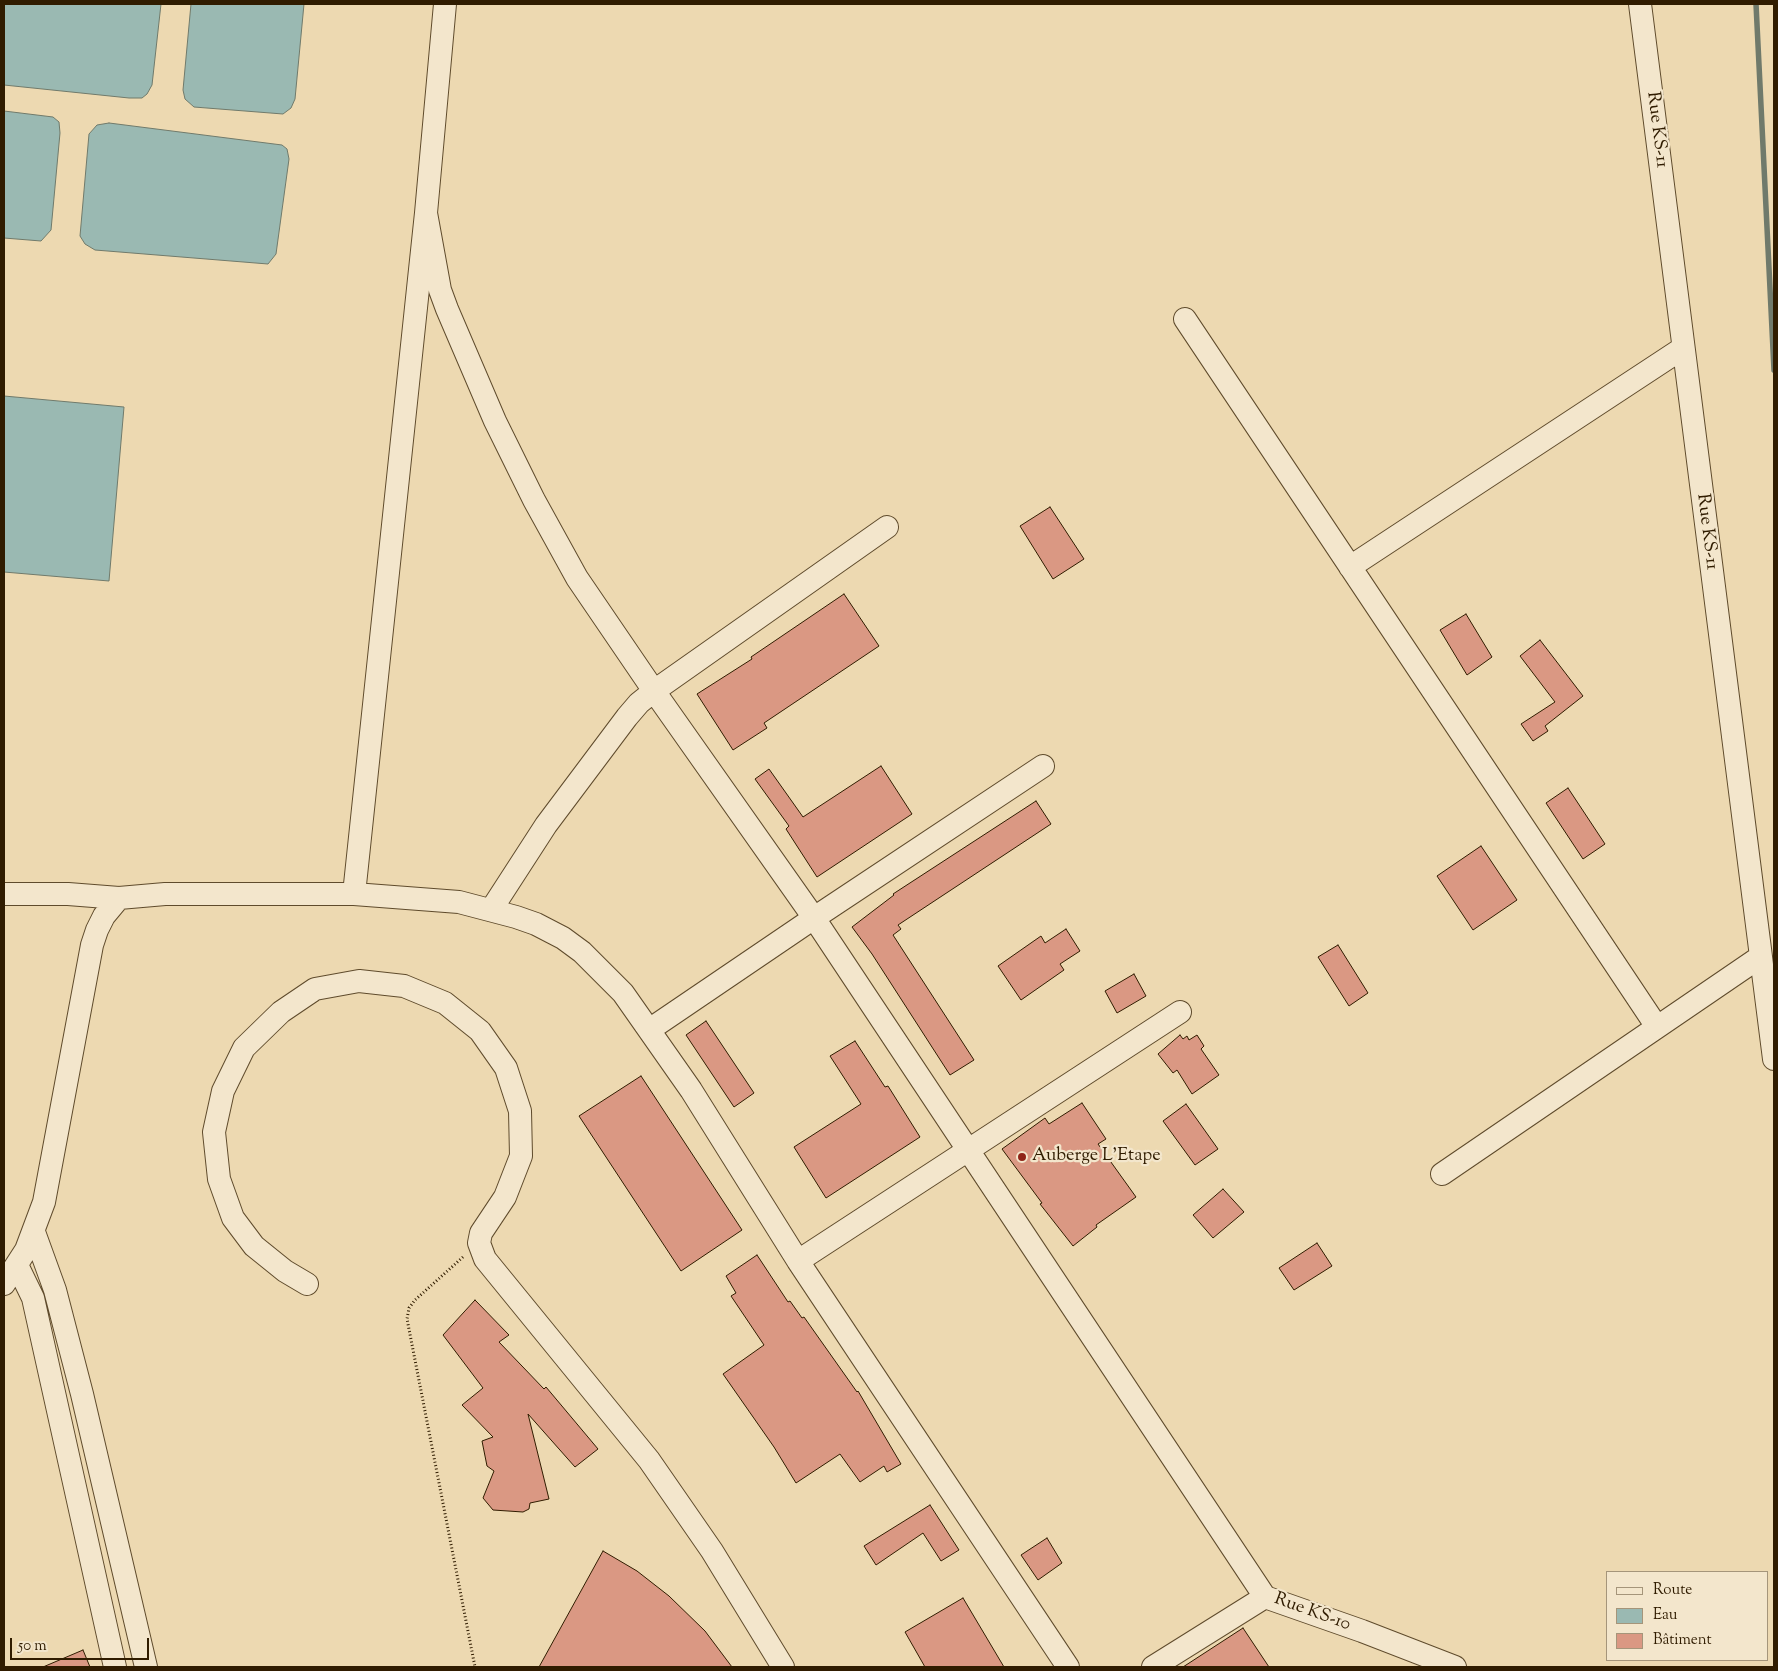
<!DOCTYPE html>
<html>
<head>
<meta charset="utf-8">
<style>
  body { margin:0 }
  #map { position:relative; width:1778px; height:1671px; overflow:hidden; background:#edd9b1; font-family:"Sorts Mill Goudy",serif }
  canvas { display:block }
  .frame { position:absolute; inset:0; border:5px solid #301c00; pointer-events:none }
  .legend { position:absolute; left:1606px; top:1571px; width:162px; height:90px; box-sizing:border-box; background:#f3e6cc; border:1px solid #a5957a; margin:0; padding:6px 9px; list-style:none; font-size:15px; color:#301c00 }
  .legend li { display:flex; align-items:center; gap:10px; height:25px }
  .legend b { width:25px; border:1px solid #a5957a }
  .scale { position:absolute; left:10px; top:1638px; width:139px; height:22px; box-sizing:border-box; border:2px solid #301c00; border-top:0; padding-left:6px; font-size:15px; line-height:18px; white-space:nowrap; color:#301c00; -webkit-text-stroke:4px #f3e6cc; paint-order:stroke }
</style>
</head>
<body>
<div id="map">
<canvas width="1778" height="1671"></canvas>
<div class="frame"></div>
<ul class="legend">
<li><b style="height:6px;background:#f3e6cc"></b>Route</li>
<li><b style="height:14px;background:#9ab9b2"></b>Eau</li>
<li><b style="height:14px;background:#da9883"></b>Bâtiment</li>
</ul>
<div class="scale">50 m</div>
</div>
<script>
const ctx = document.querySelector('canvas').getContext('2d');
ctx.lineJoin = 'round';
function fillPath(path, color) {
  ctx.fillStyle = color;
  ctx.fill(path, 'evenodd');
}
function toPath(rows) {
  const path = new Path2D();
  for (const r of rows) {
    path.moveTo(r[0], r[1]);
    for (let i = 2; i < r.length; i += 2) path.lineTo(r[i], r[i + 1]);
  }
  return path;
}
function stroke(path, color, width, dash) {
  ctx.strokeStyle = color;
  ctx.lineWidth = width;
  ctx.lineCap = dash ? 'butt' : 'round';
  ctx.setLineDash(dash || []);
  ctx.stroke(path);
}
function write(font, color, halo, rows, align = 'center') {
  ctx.font = font + ' "Sorts Mill Goudy",serif';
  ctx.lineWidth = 4.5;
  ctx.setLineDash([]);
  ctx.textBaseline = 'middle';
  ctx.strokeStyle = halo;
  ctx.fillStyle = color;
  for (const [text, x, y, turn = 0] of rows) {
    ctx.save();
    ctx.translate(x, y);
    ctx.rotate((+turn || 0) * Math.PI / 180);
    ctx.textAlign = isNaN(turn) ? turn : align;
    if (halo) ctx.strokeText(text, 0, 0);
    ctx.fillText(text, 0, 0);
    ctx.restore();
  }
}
const water = toPath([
  [4,4,161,4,152,85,147,94,142,98,129,98,4,85,4,4],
  [191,4,304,4,295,99,291,108,283,114,194,107,185,99,183,90,191,4],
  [4,111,53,117,59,122,60,133,51,230,41,241,4,238,4,111],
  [109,123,282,145,287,149,289,159,276,254,268,264,95,250,85,244,80,236,89,134,97,125,109,123],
  [4,396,124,407,109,581,4,572,4,396]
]);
fillPath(water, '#9ab9b2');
stroke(water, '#707a6b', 1);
stroke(toPath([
  [1756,4,1774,370]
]), '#707a6b', 5.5);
const building = toPath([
  [1050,507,1084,559,1053,579,1020,526,1050,507],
  [844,594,879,646,764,723,767,728,733,750,697,694,752,659,751,657,844,594],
  [1466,614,1492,657,1467,675,1440,630,1466,614],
  [1540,640,1583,696,1545,726,1548,731,1533,741,1521,724,1555,702,1520,656,1540,640],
  [881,766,912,814,817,877,786,829,789,826,755,779,769,769,803,817,881,766],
  [1568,788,1605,844,1583,859,1546,803,1568,788],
  [1036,801,1051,824,898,925,901,929,893,935,974,1060,950,1075,872,954,852,927,894,895,893,894,1036,801],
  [1481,846,1517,900,1473,930,1437,876,1481,846],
  [1066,929,1080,951,1060,964,1064,970,1021,1000,998,966,1041,936,1045,943,1066,929],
  [1338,945,1368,993,1349,1006,1318,957,1338,945],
  [1134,974,1146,996,1117,1013,1105,991,1134,974],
  [706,1021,754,1093,734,1107,686,1035,706,1021],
  [1180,1035,1183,1039,1187,1036,1189,1040,1197,1035,1204,1046,1201,1049,1219,1075,1192,1094,1177,1070,1173,1073,1158,1054,1180,1035],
  [855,1041,885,1087,888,1086,920,1137,826,1198,794,1147,861,1104,830,1056,855,1041],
  [641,1076,742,1230,681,1271,579,1116,641,1076],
  [1082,1103,1106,1139,1098,1144,1136,1197,1096,1225,1097,1227,1073,1246,1040,1204,1042,1203,1002,1149,1045,1118,1049,1124,1082,1103],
  [1186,1104,1218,1149,1195,1165,1163,1121,1186,1104],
  [1223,1189,1244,1212,1213,1238,1193,1215,1223,1189],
  [1317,1243,1332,1266,1294,1290,1279,1268,1317,1243],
  [757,1255,788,1302,790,1301,802,1318,804,1317,857,1392,858,1391,901,1464,887,1472,884,1466,860,1482,840,1454,796,1483,774,1447,723,1374,764,1345,731,1296,736,1293,726,1276,757,1255],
  [475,1300,509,1335,499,1342,544,1389,546,1387,598,1449,575,1467,528,1414,549,1499,530,1503,529,1509,523,1512,493,1510,483,1498,494,1471,487,1466,482,1441,493,1437,462,1405,483,1388,443,1335,475,1300],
  [930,1505,959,1550,941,1561,923,1533,876,1565,864,1546,930,1505],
  [1047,1538,1062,1563,1038,1580,1021,1555,1047,1538],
  [603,1551,637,1571,669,1596,705,1631,732,1667,539,1667,603,1551],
  [963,1598,1004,1667,925,1667,905,1632,963,1598],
  [1243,1628,1269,1667,1183,1667,1243,1628],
  [83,1650,90,1667,43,1667,83,1650]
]);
fillPath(building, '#da9883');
stroke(building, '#301c00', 1);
const minor = toPath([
  [1640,4,1774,1059],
  [426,213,440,290,447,309,495,421,534,500,577,578,654,691,814,918,1265,1597],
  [1185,319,1657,1027],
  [1350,567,1683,348],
  [4,894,68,894,119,898],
  [354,894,426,213,445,4],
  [491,910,546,825,627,717,639,703,654,691,887,527],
  [649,1030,814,918,1043,766],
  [1442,1174,1760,957],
  [34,1232,55,1290,82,1394,146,1667],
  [798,1261,1180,1012],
  [17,1265,33,1298,115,1667],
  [4,1284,26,1250,44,1202,92,945,97,930,104,916,119,898,165,894,354,894,459,902,516,917,536,924,563,938,582,952,623,993,691,1090,798,1261,1068,1667],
  [307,1284,285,1271,254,1246,233,1218,219,1179,214,1132,223,1091,244,1048,281,1012,315,989,359,981,404,986,445,1003,480,1031,506,1068,520,1111,521,1156,505,1197,481,1233,479,1243,485,1259,649,1460,712,1551,783,1667],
  [1153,1667,1265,1597,1362,1631,1455,1667]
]);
stroke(minor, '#5f4b2c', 24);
stroke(toPath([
  [463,1257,415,1300,409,1308,407,1319,475,1667]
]), '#301c00', 3, [1, 2.5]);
stroke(minor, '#f3e6cc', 22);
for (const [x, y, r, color] of [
  [1022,1157,5,"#8f2418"]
]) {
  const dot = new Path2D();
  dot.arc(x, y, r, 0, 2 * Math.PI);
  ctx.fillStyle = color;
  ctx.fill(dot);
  stroke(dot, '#f3e6cc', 2);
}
write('18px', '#301c00', '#f3e6cc', [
  ["Rue KS-11",1656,130,83],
  ["Rue KS-11",1706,532,83],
  ["Rue KS-10",1312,1613,20]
]);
write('18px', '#301c00', '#f3e6cc', [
  ["Auberge L'Etape",1032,1157]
], 'left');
</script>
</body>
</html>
